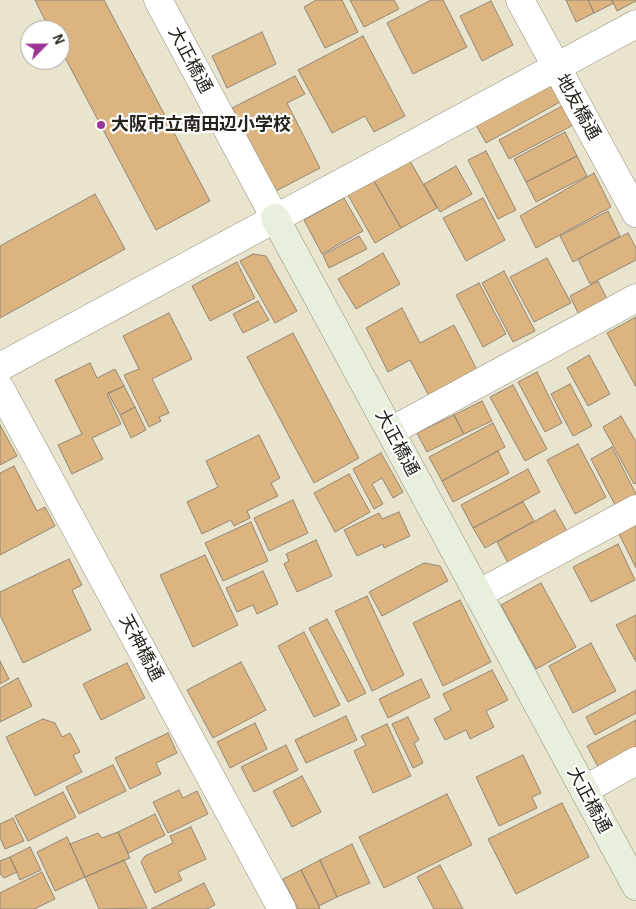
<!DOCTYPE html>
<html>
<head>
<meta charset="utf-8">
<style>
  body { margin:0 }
  #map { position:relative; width:636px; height:909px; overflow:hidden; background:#e8e4ce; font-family:"Alegreya Sans",sans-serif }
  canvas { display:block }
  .north { position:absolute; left:20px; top:20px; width:50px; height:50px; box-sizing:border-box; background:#fff; border:1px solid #a8a7a4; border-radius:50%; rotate:67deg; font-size:14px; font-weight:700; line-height:20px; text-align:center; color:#25231b }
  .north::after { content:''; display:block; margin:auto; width:18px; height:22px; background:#9d3496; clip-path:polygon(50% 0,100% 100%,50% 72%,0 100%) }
</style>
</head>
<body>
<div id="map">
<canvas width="636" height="909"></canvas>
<div class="north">N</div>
</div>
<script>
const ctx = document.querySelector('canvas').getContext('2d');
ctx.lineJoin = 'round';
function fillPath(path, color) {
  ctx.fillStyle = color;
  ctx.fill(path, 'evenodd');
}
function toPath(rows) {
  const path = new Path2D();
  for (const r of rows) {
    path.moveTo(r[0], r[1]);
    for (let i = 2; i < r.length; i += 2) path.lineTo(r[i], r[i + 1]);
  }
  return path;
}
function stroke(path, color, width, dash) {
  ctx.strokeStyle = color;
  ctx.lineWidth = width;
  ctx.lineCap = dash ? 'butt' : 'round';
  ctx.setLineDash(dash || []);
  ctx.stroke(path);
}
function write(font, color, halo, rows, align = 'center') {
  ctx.font = font + ' "Alegreya Sans","Noto Sans JP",sans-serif';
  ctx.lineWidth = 4.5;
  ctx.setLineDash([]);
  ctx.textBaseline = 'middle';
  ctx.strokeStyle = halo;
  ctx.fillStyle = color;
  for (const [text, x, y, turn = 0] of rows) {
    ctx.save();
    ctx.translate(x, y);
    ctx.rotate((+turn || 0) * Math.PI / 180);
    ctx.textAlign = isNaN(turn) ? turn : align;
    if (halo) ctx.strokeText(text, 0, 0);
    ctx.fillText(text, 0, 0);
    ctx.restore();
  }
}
const building = toPath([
  [35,0,104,0,210,201,156,230,60,48,60,30,50,30,35,0],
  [316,0,342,0,358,32,325,48,304,7,316,0],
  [350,0,394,0,399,9,364,27,350,0],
  [431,0,443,0,467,47,413,74,387,23,431,0],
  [566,0,588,0,594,13,576,22,566,0],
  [588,0,612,0,614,3,594,13,588,0],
  [612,0,636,0,636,1,617,11,612,0],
  [491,1,513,45,482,61,460,16,491,1],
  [262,32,276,64,227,88,212,56,262,32],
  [363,36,405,116,374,132,365,116,332,133,298,70,363,36],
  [295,76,305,94,287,103,320,168,276,191,232,108,295,76],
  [550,84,560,102,486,143,476,125,550,84],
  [564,105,575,124,509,159,499,140,564,105],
  [565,132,577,156,526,182,514,159,565,132],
  [486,151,516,210,498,219,468,160,486,151],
  [577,156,587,176,536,202,526,182,577,156],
  [410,161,437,208,401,228,374,181,410,161],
  [456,166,472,194,440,212,424,184,456,166],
  [594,173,611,207,536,248,520,216,594,173],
  [374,181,401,228,375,243,348,195,374,181],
  [95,194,125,249,0,318,0,246,95,194],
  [344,198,363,231,322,254,304,220,344,198],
  [483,198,505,240,466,261,443,218,483,198],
  [608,211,620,236,573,262,560,236,608,211],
  [628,233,636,248,636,260,590,284,578,259,628,233],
  [359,236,367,249,329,268,323,255,359,236],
  [383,253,400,284,356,309,338,279,383,253],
  [253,254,266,256,297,311,275,323,240,261,253,254],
  [547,258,571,303,534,322,510,277,547,258],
  [237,262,255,298,210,321,192,286,237,262],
  [504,271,535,331,513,342,482,283,504,271],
  [598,281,610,305,581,319,570,296,598,281],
  [479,283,506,334,483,347,456,295,479,283],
  [258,301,269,320,243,333,233,314,258,301],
  [402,308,420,343,454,325,477,370,429,396,410,360,388,372,366,328,402,308],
  [169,313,192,359,152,379,169,413,159,417,161,421,149,427,124,375,139,369,123,336,169,313],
  [636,317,636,387,607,333,636,317],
  [293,333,359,458,314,483,247,357,293,333],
  [589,355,610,394,588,406,567,368,589,355],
  [90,363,97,378,115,369,124,386,107,394,121,424,92,438,103,459,72,474,58,445,82,434,55,380,90,363],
  [537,372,562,423,545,432,518,382,537,372],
  [570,384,592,426,573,436,551,394,570,384],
  [513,385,547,449,525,461,490,397,513,385],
  [124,386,135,407,120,415,108,393,124,386],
  [482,401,492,421,464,434,454,415,482,401],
  [135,407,146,430,131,438,120,415,135,407],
  [454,415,464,434,427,452,417,433,454,415],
  [621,416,636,442,636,483,634,484,603,427,621,416],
  [493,423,505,447,442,481,429,457,493,423],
  [0,425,17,456,0,465,0,425],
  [259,435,280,478,271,483,278,496,247,511,250,518,234,526,231,520,202,534,187,502,218,487,206,461,259,435],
  [578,444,606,497,575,514,547,460,578,444],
  [612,447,636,494,636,496,616,507,591,459,612,447],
  [498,451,509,473,453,502,442,481,498,451],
  [381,453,403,492,393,498,382,478,372,484,383,504,374,509,353,469,381,453],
  [14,466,37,511,45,507,55,526,0,555,0,473,14,466],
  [528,469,540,492,473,528,461,505,528,469],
  [349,474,370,512,335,532,314,493,349,474],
  [293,500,308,533,269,551,254,518,293,500],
  [523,502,534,521,485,548,473,528,523,502],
  [555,510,568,533,509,565,497,542,555,510],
  [399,512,410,536,384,548,383,544,357,556,344,530,379,513,382,519,399,512],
  [251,522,268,561,223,581,205,543,251,522],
  [636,522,636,568,618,532,636,522],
  [316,540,332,576,297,592,284,564,289,561,286,554,316,540],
  [618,544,635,580,591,602,573,567,618,544],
  [205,555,238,625,193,647,160,575,205,555],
  [69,559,82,585,72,590,91,630,23,663,0,615,0,592,69,559],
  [424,563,440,566,448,581,382,616,369,592,424,563],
  [263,571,278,604,257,614,253,605,237,612,226,588,263,571],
  [541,583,576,647,536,669,501,605,541,583],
  [367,596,404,675,372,691,335,611,367,596],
  [460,600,491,662,443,686,413,623,460,600],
  [636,615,636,662,616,625,636,615],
  [327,619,366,693,348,702,309,628,327,619],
  [304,632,340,705,314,717,278,646,304,632],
  [591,643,616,691,573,713,549,666,591,643],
  [0,661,9,679,0,684,0,661],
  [241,662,266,710,213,738,187,690,241,662],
  [127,663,145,698,101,720,83,684,127,663],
  [492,670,508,700,486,711,494,727,470,739,466,730,445,740,434,719,451,710,443,694,492,670],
  [18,678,32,706,0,722,0,688,18,678],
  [421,679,430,697,388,718,379,699,421,679],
  [636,690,636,713,595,735,586,717,636,690],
  [346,716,357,740,306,763,295,740,346,716],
  [408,717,419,740,414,743,423,763,413,768,392,724,408,717],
  [43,719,55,723,62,737,70,733,80,752,73,755,82,772,35,796,6,737,43,719],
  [636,720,636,747,598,767,587,746,636,720],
  [255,723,267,749,230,768,217,742,255,723],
  [387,724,411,776,373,793,354,751,366,745,361,736,387,724],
  [168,733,177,753,156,763,161,774,130,789,115,758,168,733],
  [286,745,298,770,254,792,241,767,286,745],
  [523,755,541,793,532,797,537,808,499,826,476,777,523,755],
  [113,765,126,791,79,814,66,787,113,765],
  [302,776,321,812,292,827,273,791,302,776],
  [179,790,183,798,197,791,208,814,168,833,153,802,179,790],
  [63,792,76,817,28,841,15,816,63,792],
  [447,794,472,845,384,888,359,837,447,794],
  [562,803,589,857,516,894,488,839,562,803],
  [155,814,165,835,128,853,118,832,155,814],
  [13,818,24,841,5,849,0,837,0,824,13,818],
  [191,827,206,859,178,872,182,880,155,893,141,862,145,856,173,843,170,836,191,827],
  [118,832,130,858,85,877,70,844,98,833,102,838,118,832],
  [67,837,85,877,55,891,37,852,67,837],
  [352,844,370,883,337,897,320,860,352,844],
  [30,847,41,870,20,880,10,857,30,847],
  [10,857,17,872,4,878,0,874,0,861,10,857],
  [124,860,147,908,99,909,85,877,124,860],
  [320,860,337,897,319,906,301,870,320,860],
  [440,865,463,909,434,909,417,877,440,865],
  [301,870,319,906,320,909,298,909,283,879,301,870],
  [42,872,55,899,34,909,0,909,0,893,42,872],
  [204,883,215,905,207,909,151,909,204,883]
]);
fillPath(building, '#dcb480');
stroke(building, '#948776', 1);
const street = toPath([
  [158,0,275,218],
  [520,0,636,213],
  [0,367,636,24],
  [0,388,282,909],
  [391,431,636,298],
  [478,594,636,509],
  [584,790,636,761]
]);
const secondary = toPath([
  [275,218,636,886]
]);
stroke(street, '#938f7c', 29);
stroke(secondary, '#938f7c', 29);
stroke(street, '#fff', 28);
stroke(secondary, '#e8efdc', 28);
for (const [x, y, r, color] of [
  [101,125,5,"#9d3496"]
]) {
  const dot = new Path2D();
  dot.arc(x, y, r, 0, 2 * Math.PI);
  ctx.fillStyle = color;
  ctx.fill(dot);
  stroke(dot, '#fff', 2);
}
write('18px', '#25231b', '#fff', [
  ["大正橋通",190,60,62],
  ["地友橋通",578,107,61],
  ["大正橋通",397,443,62],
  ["天神橋通",141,648,62],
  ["大正橋通",589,800,62]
]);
write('bold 18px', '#25231b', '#fff', [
  ["大阪市立南田辺小学校",111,125]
], 'left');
</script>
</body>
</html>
